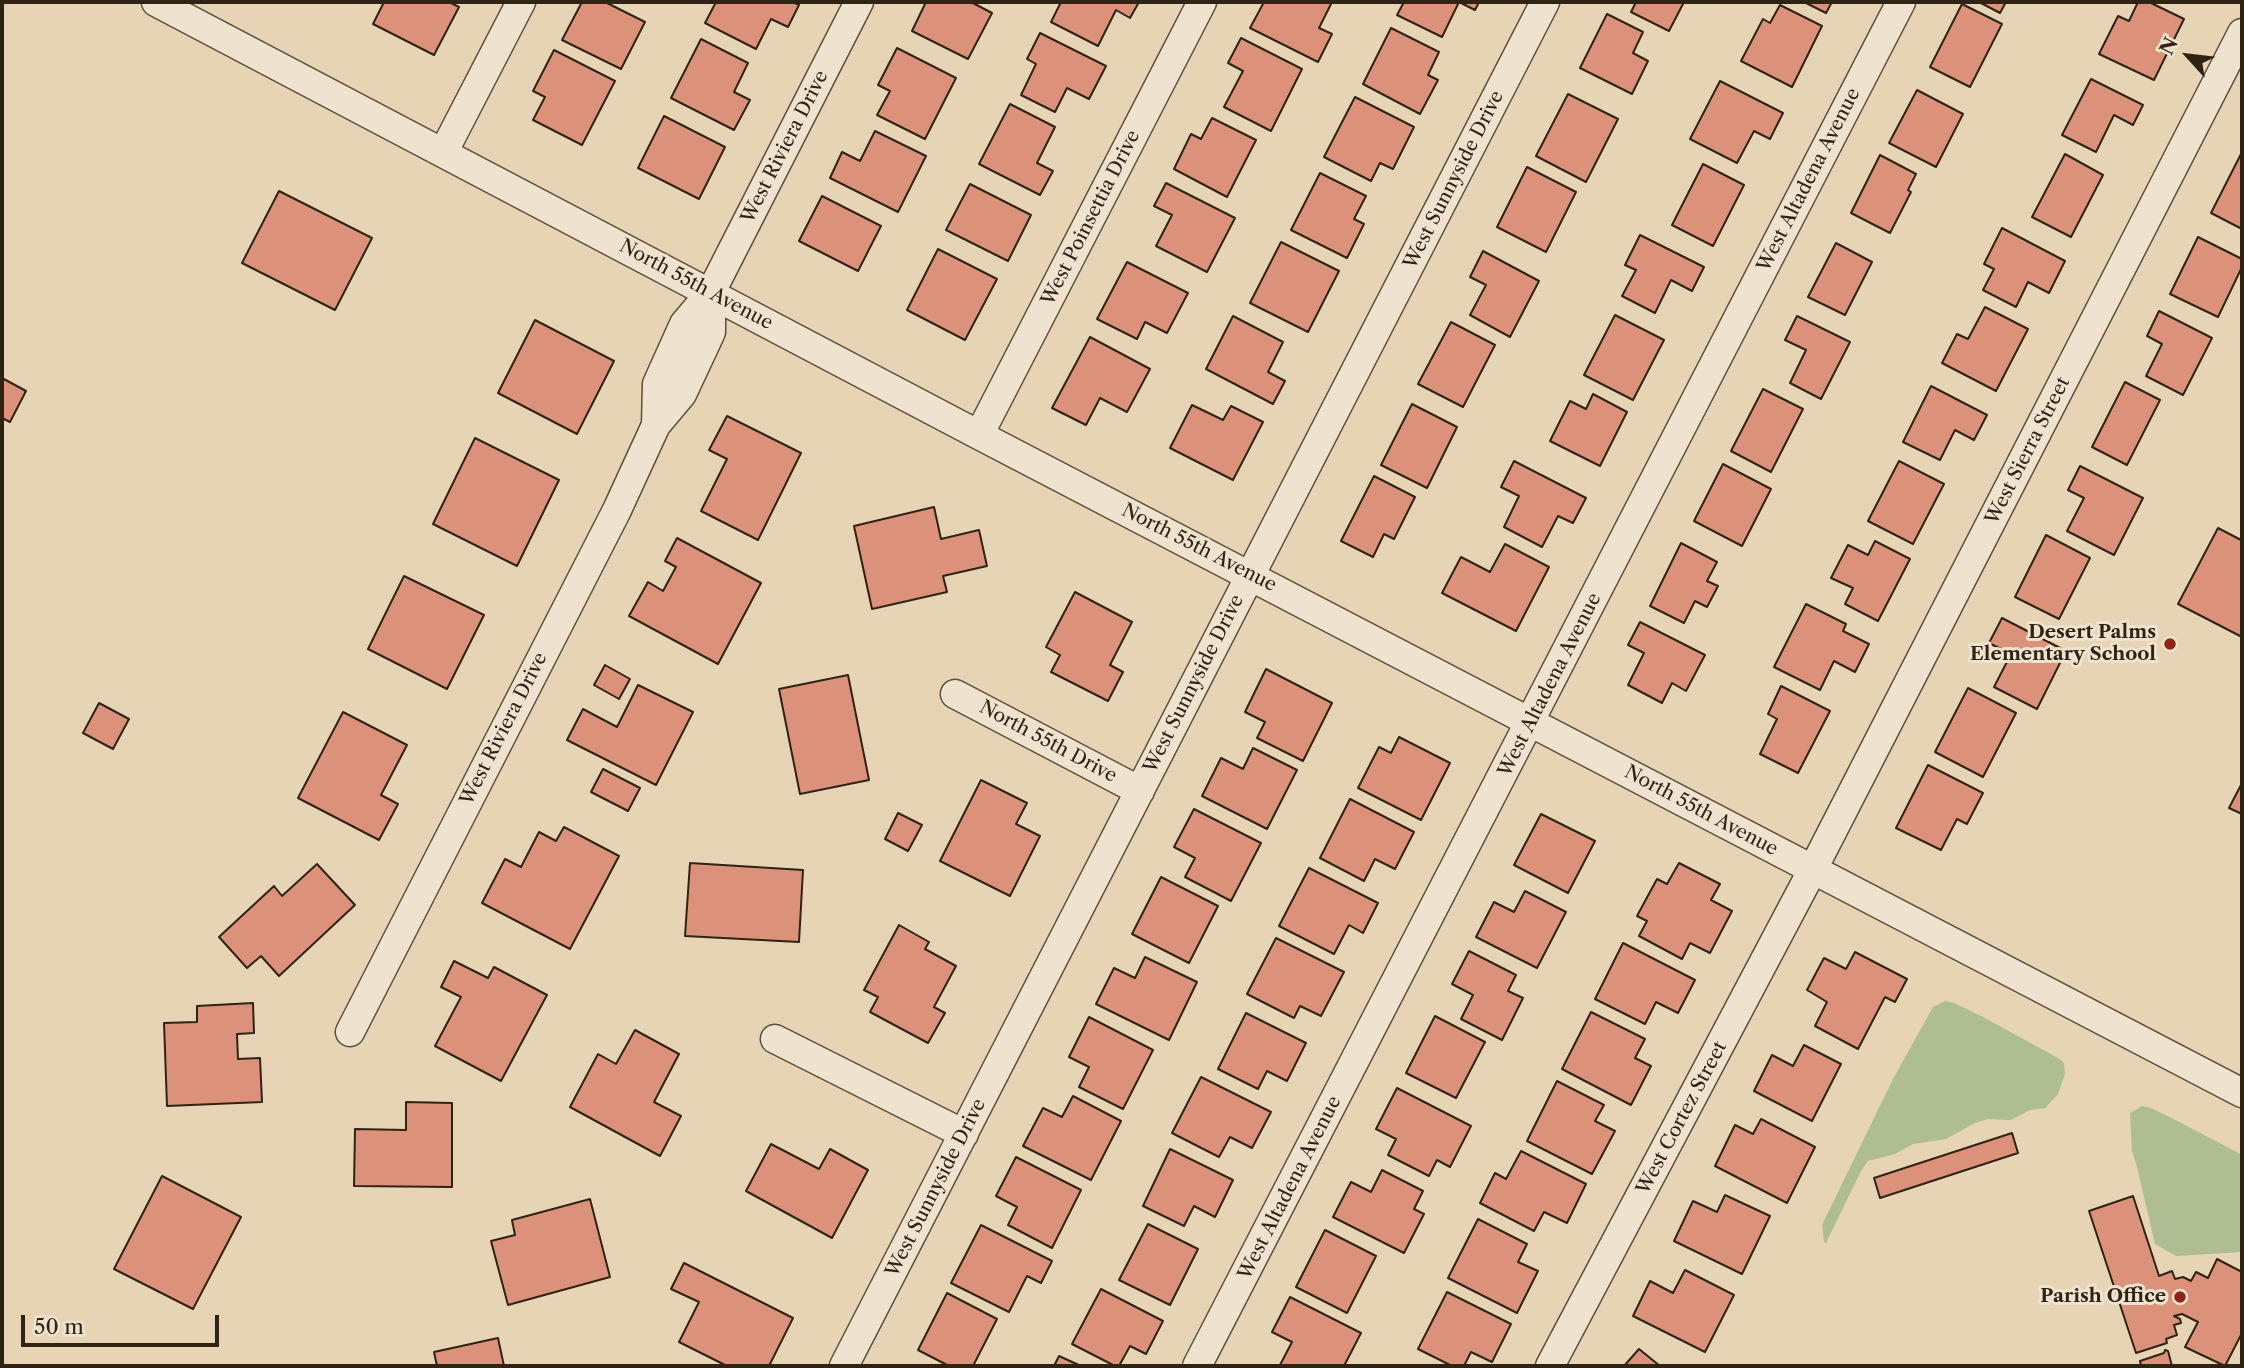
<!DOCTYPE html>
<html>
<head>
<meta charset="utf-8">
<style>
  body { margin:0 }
  #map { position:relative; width:2244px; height:1368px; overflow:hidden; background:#e6d4b5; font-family:"Libre Caslon Text",serif }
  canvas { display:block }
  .frame { position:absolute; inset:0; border:4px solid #2f2314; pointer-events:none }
  .north { position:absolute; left:2153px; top:21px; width:70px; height:70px; -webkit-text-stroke:5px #efe3cf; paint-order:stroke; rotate:297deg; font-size:19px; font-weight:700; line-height:28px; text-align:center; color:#2f2314 }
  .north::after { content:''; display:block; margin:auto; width:24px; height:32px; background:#2f2314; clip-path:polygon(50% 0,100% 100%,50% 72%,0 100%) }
  .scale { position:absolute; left:21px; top:1315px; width:198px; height:32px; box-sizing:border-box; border:4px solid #2f2314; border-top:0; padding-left:9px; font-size:21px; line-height:24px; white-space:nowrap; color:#2f2314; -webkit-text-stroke:5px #efe3cf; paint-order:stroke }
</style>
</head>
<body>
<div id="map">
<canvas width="2244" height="1368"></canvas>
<div class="frame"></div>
<div class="north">N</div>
<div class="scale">50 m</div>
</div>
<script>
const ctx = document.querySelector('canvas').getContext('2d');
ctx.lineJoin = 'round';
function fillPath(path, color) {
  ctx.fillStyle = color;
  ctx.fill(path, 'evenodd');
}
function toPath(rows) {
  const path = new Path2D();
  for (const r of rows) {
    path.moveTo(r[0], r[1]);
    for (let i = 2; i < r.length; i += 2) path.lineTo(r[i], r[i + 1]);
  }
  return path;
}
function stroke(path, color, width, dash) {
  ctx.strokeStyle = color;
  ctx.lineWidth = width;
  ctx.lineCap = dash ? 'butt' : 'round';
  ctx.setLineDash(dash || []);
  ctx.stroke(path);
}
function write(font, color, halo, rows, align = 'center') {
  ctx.font = font + ' "Libre Caslon Text",serif';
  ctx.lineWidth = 6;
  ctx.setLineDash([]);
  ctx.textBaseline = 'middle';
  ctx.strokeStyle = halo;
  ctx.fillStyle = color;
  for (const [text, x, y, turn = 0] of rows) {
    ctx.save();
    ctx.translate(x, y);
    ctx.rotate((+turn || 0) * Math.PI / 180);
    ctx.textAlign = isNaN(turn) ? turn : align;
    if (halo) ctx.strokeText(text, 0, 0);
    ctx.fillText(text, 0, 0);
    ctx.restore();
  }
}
fillPath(toPath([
  [1945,1001,1954,1003,1983,1017,2058,1058,2064,1063,2065,1074,2058,1094,2045,1108,2030,1110,2011,1120,1988,1119,1975,1123,1946,1139,1913,1144,1895,1154,1868,1161,1861,1171,1826,1243,1824,1242,1822,1225,1893,1079,1933,1007],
  [2142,1106,2151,1108,2170,1117,2242,1155,2242,1252,2176,1256,2155,1244,2137,1167,2132,1151,2130,1113]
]), '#aebe92');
const building = toPath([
  [384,2,449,2,459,7,434,55,373,24,384,2],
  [582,2,605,2,645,22,621,69,562,40,582,2],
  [716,2,793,2,799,5,788,27,771,19,756,49,705,23,716,2],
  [926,2,971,2,992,13,968,59,912,31,926,2],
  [1061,2,1139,2,1130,18,1116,10,1098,46,1051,22,1061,2],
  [1264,2,1332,2,1319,28,1332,34,1318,62,1250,28,1264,2],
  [1404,2,1479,2,1475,10,1459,2,1442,37,1397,15,1404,2],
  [1636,2,1684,2,1669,31,1631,12,1636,2],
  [1804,2,1832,2,1826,13,1804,2],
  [1979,2,2006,2,2000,13,1979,2],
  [2138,2,2149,2,2184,19,2154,80,2099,54,2118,16,2129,21,2138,2],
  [1962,4,2002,24,1970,87,1930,67,1962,4],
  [1780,5,1822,26,1792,87,1741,61,1763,19,1770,23,1780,5],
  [1607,14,1643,32,1633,53,1648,61,1632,94,1580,68,1607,14],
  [1391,28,1439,52,1428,75,1438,80,1420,114,1363,84,1391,28],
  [1040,33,1106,66,1089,99,1067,88,1055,112,1021,95,1036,64,1027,59,1040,33],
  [1241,38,1302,69,1271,131,1224,107,1243,71,1228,63,1241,38],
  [701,39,748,63,734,92,750,100,734,130,671,98,701,39],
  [897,48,956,78,925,139,877,115,890,91,878,85,897,48],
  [554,50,615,81,582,145,533,120,545,97,533,91,554,50],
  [2091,79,2143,105,2133,125,2114,115,2096,152,2062,135,2091,79],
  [1720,81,1783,113,1770,139,1754,131,1737,163,1690,139,1720,81],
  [1917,90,1963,114,1936,167,1889,143,1917,90],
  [1568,94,1618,119,1586,182,1536,156,1568,94],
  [1355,97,1414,127,1393,169,1380,163,1371,181,1324,157,1355,97],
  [1010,104,1055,127,1037,163,1053,171,1040,195,979,164,1010,104],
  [664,116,725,147,699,199,638,168,664,116],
  [1212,118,1256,140,1227,197,1174,169,1191,134,1201,139,1212,118],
  [875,131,926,156,898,212,830,178,842,152,860,161,875,131],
  [2242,152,2242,229,2211,213,2242,152],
  [2065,154,2103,175,2071,237,2032,217,2065,154],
  [1880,155,1916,174,1908,190,1911,192,1890,233,1851,213,1880,155],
  [1703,164,1744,185,1713,246,1672,225,1703,164],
  [1527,167,1576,192,1546,252,1497,227,1527,167],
  [1320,173,1366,196,1354,219,1364,224,1347,258,1291,230,1320,173],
  [1166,183,1235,218,1207,272,1156,246,1172,215,1154,206,1166,183],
  [970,184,1031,215,1008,261,946,230,970,184],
  [279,191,372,238,335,310,242,263,279,191],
  [822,196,881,226,858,271,799,241,822,196],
  [2002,228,2065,261,2049,293,2028,282,2016,307,1983,290,1994,269,1984,264,2002,228],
  [1640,235,1704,267,1692,291,1671,280,1655,313,1622,296,1636,270,1625,265,1640,235],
  [2198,237,2242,259,2242,267,2218,317,2170,294,2198,237],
  [1281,242,1339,271,1308,332,1250,303,1281,242],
  [1836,243,1872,262,1845,315,1808,297,1836,243],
  [938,249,997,279,965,340,907,310,938,249],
  [1483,251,1539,281,1510,337,1470,315,1486,285,1470,277,1483,251],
  [1127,262,1188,293,1167,333,1145,322,1137,339,1097,319,1127,262],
  [1985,307,2028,329,1996,391,1942,363,1957,334,1968,339,1985,307],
  [2159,311,2212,338,2183,395,2146,376,2162,344,2147,336,2159,311],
  [1615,315,1664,340,1633,400,1584,375,1615,315],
  [1233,316,1283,342,1268,372,1285,381,1273,404,1206,369,1233,316],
  [1797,316,1850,342,1821,399,1790,383,1806,350,1785,340,1797,316],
  [535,320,614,361,577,434,498,393,535,320],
  [1451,322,1495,345,1463,407,1418,384,1451,322],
  [1090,337,1150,369,1127,412,1100,398,1086,425,1052,408,1090,337],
  [2,378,26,391,10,422,2,418,2,378],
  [2125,382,2160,400,2127,465,2092,447,2125,382],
  [1931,386,1987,415,1974,440,1955,430,1940,460,1903,442,1931,386],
  [1763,389,1803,409,1771,472,1731,451,1763,389],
  [1593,394,1627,412,1600,466,1550,441,1570,401,1586,409,1593,394],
  [1412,404,1457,427,1427,488,1381,465,1412,404],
  [1192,405,1223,420,1231,406,1263,422,1233,480,1170,448,1192,405],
  [727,416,801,453,758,540,701,511,727,459,709,450,727,416],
  [475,438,559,480,517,566,433,524,475,438],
  [1514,461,1586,498,1573,523,1558,516,1542,547,1504,527,1519,496,1501,487,1514,461],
  [1899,461,1944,484,1913,544,1868,521,1899,461],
  [1723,464,1771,489,1742,546,1694,521,1723,464],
  [2080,466,2143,498,2114,555,2067,531,2084,498,2068,490,2080,466],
  [1374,476,1415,497,1394,539,1384,534,1373,557,1341,541,1374,476],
  [934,507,941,539,979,530,987,566,943,576,947,592,872,609,854,526,934,507],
  [2218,528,2241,540,2242,537,2242,637,2178,604,2218,528],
  [2046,535,2090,558,2059,619,2015,597,2046,535],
  [677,538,761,583,718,664,629,616,648,582,663,591,676,567,665,561,677,538],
  [1875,541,1910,559,1878,621,1845,604,1853,588,1831,578,1848,545,1868,555,1875,541],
  [1681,543,1717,562,1707,581,1718,586,1707,607,1695,601,1684,623,1650,606,1681,543],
  [1505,544,1549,567,1516,631,1442,593,1461,557,1490,572,1505,544],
  [404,576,484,615,447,689,368,649,404,576],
  [1075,592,1132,622,1110,665,1123,672,1108,701,1051,672,1060,655,1046,647,1075,592],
  [1806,604,1846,624,1843,631,1869,644,1855,672,1834,661,1820,690,1774,667,1806,604],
  [2002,618,2066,651,2037,709,1994,687,2011,654,1989,643,2002,618],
  [1640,622,1705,655,1686,691,1672,683,1662,703,1628,685,1644,653,1628,645,1640,622],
  [605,665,630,679,619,699,594,685,605,665],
  [1266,669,1332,703,1303,761,1257,738,1265,722,1245,712,1266,669],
  [848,675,869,780,800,794,779,689,848,675],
  [638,685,693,712,656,785,567,740,583,709,617,727,638,685],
  [1781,686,1830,711,1798,773,1760,754,1777,719,1768,714,1781,686],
  [1968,688,2016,713,1983,777,1935,752,1968,688],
  [99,703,129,719,113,749,83,733,99,703],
  [343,712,407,745,381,795,398,804,379,840,298,798,343,712],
  [1399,737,1450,763,1421,820,1358,788,1379,747,1391,753,1399,737],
  [1253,748,1297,770,1267,829,1202,796,1221,758,1243,769,1253,748],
  [1928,765,1983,793,1967,824,1957,819,1941,850,1896,828,1928,765],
  [603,769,640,788,628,811,591,792,603,769],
  [981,780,1027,803,1016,824,1040,836,1010,896,940,861,981,780],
  [2242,783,2242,814,2229,808,2242,783],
  [1350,799,1414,832,1395,869,1375,859,1364,881,1320,858,1350,799],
  [1194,809,1261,843,1231,901,1185,877,1195,858,1174,847,1194,809],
  [898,813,922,825,908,851,885,839,898,813],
  [1541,814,1595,841,1568,893,1514,865,1541,814],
  [564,827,619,856,570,949,482,903,505,859,521,867,539,832,556,841,564,827],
  [690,863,803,870,799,942,685,936,690,863],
  [1679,863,1720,884,1711,900,1732,911,1710,953,1690,943,1682,959,1639,936,1647,921,1637,916,1657,879,1667,884,1679,863],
  [317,864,355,905,279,976,261,956,247,968,219,937,274,886,282,896,317,864],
  [1309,868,1378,903,1363,933,1349,925,1334,954,1279,926,1309,868],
  [1161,877,1218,906,1189,963,1132,934,1161,877],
  [1525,891,1566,912,1537,968,1476,937,1494,902,1514,912,1525,891],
  [899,925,929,942,925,949,956,966,934,1007,945,1013,928,1043,870,1012,878,997,864,990,899,925],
  [1276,938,1344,972,1321,1016,1300,1006,1294,1018,1247,994,1276,938],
  [1623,943,1695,980,1678,1013,1656,1002,1645,1024,1595,999,1623,943],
  [1469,951,1516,975,1508,991,1523,998,1502,1040,1461,1019,1473,995,1452,984,1469,951],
  [1855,952,1907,979,1895,1002,1885,997,1858,1049,1815,1026,1827,1002,1807,990,1824,958,1846,969,1855,952],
  [1145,957,1197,982,1169,1040,1096,1004,1114,968,1135,978,1145,957],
  [454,961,488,978,494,967,547,995,501,1081,435,1046,461,997,441,987,454,961],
  [253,1003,254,1033,237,1034,238,1059,260,1058,262,1102,167,1106,164,1023,197,1022,197,1006,253,1003],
  [1591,1012,1645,1039,1635,1058,1651,1066,1631,1105,1562,1069,1591,1012],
  [1246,1013,1306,1043,1287,1081,1267,1071,1258,1089,1218,1069,1246,1013],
  [1435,1016,1485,1042,1456,1098,1406,1073,1435,1016],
  [1089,1017,1153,1050,1123,1109,1079,1087,1089,1067,1069,1057,1089,1017],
  [635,1030,679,1054,654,1102,681,1116,660,1156,570,1107,598,1054,616,1064,635,1030],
  [1804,1045,1841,1064,1812,1121,1754,1091,1772,1055,1793,1066,1804,1045],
  [1201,1077,1271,1112,1252,1148,1230,1137,1219,1157,1172,1133,1201,1077],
  [1557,1081,1604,1105,1595,1121,1615,1131,1592,1174,1527,1141,1557,1081],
  [1397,1088,1471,1126,1450,1167,1437,1160,1429,1176,1388,1155,1396,1139,1376,1129,1397,1088],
  [1073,1096,1121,1121,1091,1180,1023,1146,1043,1108,1062,1117,1073,1096],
  [406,1102,452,1103,452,1187,354,1186,355,1129,406,1130,406,1102],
  [1761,1119,1815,1147,1787,1203,1715,1166,1735,1125,1753,1134,1761,1119],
  [2012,1133,2018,1153,1880,1198,1874,1178,2012,1133],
  [771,1144,819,1169,830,1149,868,1170,832,1238,746,1191,771,1144],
  [1170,1149,1233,1180,1215,1217,1194,1206,1184,1226,1143,1206,1170,1149],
  [1521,1151,1586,1184,1567,1223,1544,1212,1534,1231,1480,1203,1495,1173,1506,1179,1521,1151],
  [1016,1157,1081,1190,1052,1248,1008,1225,1017,1207,996,1196,1016,1157],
  [1382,1170,1423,1191,1414,1209,1424,1214,1404,1253,1333,1217,1351,1182,1371,1192,1382,1170],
  [162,1176,241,1217,193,1309,114,1269,162,1176],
  [1725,1195,1770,1216,1742,1274,1674,1241,1693,1201,1717,1212,1725,1195],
  [2133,1196,2159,1276,2172,1271,2175,1279,2183,1277,2191,1281,2196,1272,2208,1278,2217,1259,2242,1272,2242,1333,2225,1366,2185,1347,2198,1322,2182,1314,2174,1316,2180,1319,2181,1323,2174,1325,2177,1335,2166,1339,2167,1343,2136,1353,2089,1211,2133,1196],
  [590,1199,610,1277,508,1305,491,1241,515,1235,512,1220,590,1199],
  [1478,1219,1527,1244,1518,1262,1538,1271,1517,1313,1448,1278,1478,1219],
  [1148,1224,1198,1249,1170,1305,1119,1280,1148,1224],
  [981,1225,1052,1261,1041,1283,1027,1276,1009,1312,951,1283,981,1225],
  [1325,1230,1376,1256,1347,1313,1296,1287,1325,1230],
  [684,1263,793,1318,769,1366,727,1366,679,1342,699,1302,671,1289,684,1263],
  [1685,1270,1734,1295,1705,1352,1633,1316,1650,1281,1673,1293,1685,1270],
  [1101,1289,1163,1321,1146,1354,1130,1346,1119,1366,1115,1366,1072,1344,1101,1289],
  [1447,1292,1511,1324,1492,1362,1471,1352,1464,1366,1452,1366,1418,1349,1447,1292],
  [947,1293,997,1319,973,1366,949,1366,918,1350,947,1293],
  [1290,1297,1361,1333,1344,1366,1280,1365,1292,1342,1272,1332,1290,1297],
  [498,1338,504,1366,437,1366,434,1352,498,1338],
  [1639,1349,1660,1366,1624,1366,1639,1349],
  [2165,1350,2168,1351,2172,1366,2141,1366,2140,1361,2164,1353,2165,1350],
  [1059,1356,1081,1366,1054,1366,1059,1356]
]);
fillPath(building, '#dc927a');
stroke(building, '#2f2314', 2);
const minor = toPath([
  [156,2,979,435,2242,1093],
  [443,153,521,2],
  [656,425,657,384,684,324,711,292,859,2],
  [979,435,1202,2],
  [955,694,1140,791],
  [350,1032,617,510,656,425,682,394,711,332,711,292],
  [775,1039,964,1134],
  [844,1366,1545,2],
  [1197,1366,1901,2],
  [1550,1366,1813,869,2242,33]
]);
stroke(minor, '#5d4f3c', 31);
stroke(minor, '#efe3cf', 28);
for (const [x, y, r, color] of [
  [2170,644,7,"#8f2418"],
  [2180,1297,7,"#8f2418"]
]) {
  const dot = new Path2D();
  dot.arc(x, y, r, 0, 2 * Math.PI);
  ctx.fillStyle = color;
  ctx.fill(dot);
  stroke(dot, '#efe3cf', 2.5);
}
write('19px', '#2f2314', '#efe3cf', [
  ["West Riviera Drive",785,147,-63],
  ["West Sunnyside Drive",1454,180,-63],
  ["West Altadena Avenue",1809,180,-63],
  ["West Poinsettia Drive",1091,218,-63],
  ["North 55th Avenue",696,285,28],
  ["West Sierra Street",2028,451,-63],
  ["North 55th Avenue",1199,548,27],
  ["West Sunnyside Drive",1194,684,-63],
  ["West Altadena Avenue",1550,685,-63],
  ["West Riviera Drive",504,729,-63],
  ["North 55th Drive",1048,742,28],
  ["North 55th Avenue",1701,811,28],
  ["West Cortez Street",1682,1118,-62],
  ["West Sunnyside Drive",936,1188,-63],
  ["West Altadena Avenue",1290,1188,-63]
]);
write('bold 19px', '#2f2314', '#efe3cf', [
  ["Desert Palms",2156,633],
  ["Elementary School",2156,655],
  ["Parish Office",2166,1297]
], 'right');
</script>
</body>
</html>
